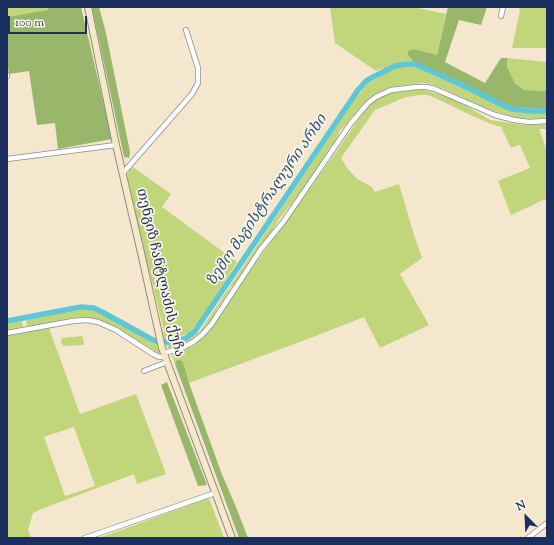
<!DOCTYPE html>
<html>
<head>
<meta charset="utf-8">
<style>
  body { margin:0 }
  #map { position:relative; width:554px; height:545px; overflow:hidden; background:#f5e7cd; font-family:"Sorts Mill Goudy",serif }
  canvas { display:block }
  .frame { position:absolute; inset:0; border:8px solid #1b2f5e; pointer-events:none }
  .north { position:absolute; left:506px; top:497px; width:40px; height:40px; -webkit-text-stroke:3px #fcf5e5; paint-order:stroke; rotate:336deg; font-size:11px; font-weight:700; line-height:16px; text-align:center; color:#1b2f5e }
  .north::after { content:''; display:block; margin:auto; width:14px; height:18px; background:#1b2f5e; clip-path:polygon(50% 0,100% 100%,50% 72%,0 100%) }
  .scale { position:absolute; left:8px; top:16px; width:79px; height:18px; box-sizing:border-box; border:2px solid #1b2f5e; border-top:0; padding-left:5px; font-size:12px; line-height:14px; white-space:nowrap; color:#1b2f5e; -webkit-text-stroke:3px #fcf5e5; paint-order:stroke }
</style>
</head>
<body>
<div id="map">
<canvas width="554" height="545"></canvas>
<div class="frame"></div>
<div class="north">N</div>
<div class="scale">100 m</div>
</div>
<script>
const ctx = document.querySelector('canvas').getContext('2d');
ctx.lineJoin = 'round';
function fillPath(path, color) {
  ctx.fillStyle = color;
  ctx.fill(path, 'evenodd');
}
function toPath(rows) {
  const path = new Path2D();
  for (const r of rows) {
    path.moveTo(r[0], r[1]);
    for (let i = 2; i < r.length; i += 2) path.lineTo(r[i], r[i + 1]);
  }
  return path;
}
function stroke(path, color, width, dash) {
  ctx.strokeStyle = color;
  ctx.lineWidth = width;
  ctx.lineCap = dash ? 'butt' : 'round';
  ctx.setLineDash(dash || []);
  ctx.stroke(path);
}
function write(font, color, halo, rows, align = 'center') {
  ctx.font = font + ' "Sorts Mill Goudy","Noto Serif Georgian",serif';
  ctx.lineWidth = 3.5;
  ctx.setLineDash([]);
  ctx.textBaseline = 'middle';
  ctx.strokeStyle = halo;
  ctx.fillStyle = color;
  for (const [text, x, y, turn = 0] of rows) {
    ctx.save();
    ctx.translate(x, y);
    ctx.rotate((+turn || 0) * Math.PI / 180);
    ctx.textAlign = isNaN(turn) ? turn : align;
    if (halo) ctx.strokeText(text, 0, 0);
    ctx.fillText(text, 0, 0);
    ctx.restore();
  }
}
fillPath(toPath([
  [7,7,48,7,49,10,7,17],
  [330,7,413,7,446,14,437,55,414,49,408,55,413,61,405,61,388,66,389,71,399,67,408,66,413,66,512,111,524,113,547,112,547,118,532,119,514,117,494,111,477,104,444,89,431,84,423,83,390,87,379,92,370,97,360,108,339,132,337,138,329,149,319,166,305,187,279,219,269,237,258,248,246,266,242,273,242,274,237,281,231,287,228,293,217,309,212,319,201,332,191,340,178,346,172,348,168,348,166,345,184,342,192,337,200,331,354,100,367,84,386,73,383,68,376,71,335,43],
  [518,7,547,7,547,48,512,48,520,10],
  [507,58,547,62,547,91,524,90,515,83,507,67],
  [417,89,424,90,446,96,470,108,490,120,524,125,547,124,547,129,539,129,547,151,547,199,540,201,533,205,511,215,498,181,530,168,520,145,511,148,501,127,491,124,466,113,444,102,428,95,420,95,406,97,375,110,341,158,348,169,357,179,372,187,375,192,399,184,414,235,422,258,400,274,429,325,380,348,364,317,313,337,189,383,185,368,176,361,175,364,171,353,183,350,192,346,202,338,210,329,252,268,336,152,367,107,377,98,384,95,395,92],
  [133,167,171,194,162,207,237,262,200,321,188,333,177,338,164,340,163,327,138,225,127,176,129,170],
  [90,309,96,311,149,341,159,344,161,351,159,353,156,352,116,327,100,320,87,317,70,318,29,327,27,325,26,320,80,310],
  [22,321,23,327,7,331,7,324],
  [49,328,80,414,136,394,166,474,137,484,134,474,39,510,33,513,28,530,31,538,7,538,7,336],
  [74,427,95,486,65,496,44,437],
  [82,336,84,342,83,345,64,346,61,343,62,338],
  [209,498,224,538,99,538]
]), '#c1d67a');
fillPath(toPath([
  [48,7,81,7,112,139,58,149,55,123,37,125,29,71,9,74,7,61,7,17,48,10],
  [92,7,99,7,106,33,130,152,129,158,124,157],
  [448,7,487,7,481,25,459,20,445,62,485,83,501,58,507,58,507,67,515,83,524,90,547,91,547,109,514,107,504,104,413,61,408,55,408,51,414,49,437,55],
  [180,360,182,361,185,368,189,383,221,472,236,507,248,538,239,538,175,364,176,361],
  [167,382,207,485,198,486,161,385]
]), '#98b76a');
stroke(toPath([
  [7,321,81,307,94,308,104,313,151,339,159,342,168,342,178,341,186,338,195,331,358,90,366,81,373,77,395,66,407,64,415,64,466,87,511,109,531,111,547,111]
]), '#5dc7d8', 5.5);
const street = toPath([
  [501,16,503,7],
  [7,75,7,76],
  [7,159,116,145],
  [123,173,192,94,198,83,198,68,186,30],
  [7,333,73,321,87,320,98,322,116,330,153,354,159,357,165,357],
  [164,353,184,347,193,342,202,335,211,325,261,249,284,221,351,123,368,103,376,97,391,90,417,87,427,87,435,89,495,115,514,120,529,122,547,121],
  [144,371,167,362],
  [85,538,215,493],
  [528,538,547,523]
]);
const secondary = toPath([
  [88,7,116,145,142,257,162,348,167,362,232,538]
]);
stroke(street, '#888b96', 6);
stroke(secondary, '#888b96', 8);
stroke(street, '#fff', 4.5);
stroke(secondary, '#f6e9c3', 6);
write('14px', '#1b2f5e', '#fcf5e5', [
  ["თენგიზ ჩანტლაძის ქუჩა",159,273,77]
]);
write('italic 15px', '#2c557c', '#fcf5e5', [
  ["ზემო მაგისტრალური არხი",268,201,-56]
]);
</script>
</body>
</html>
